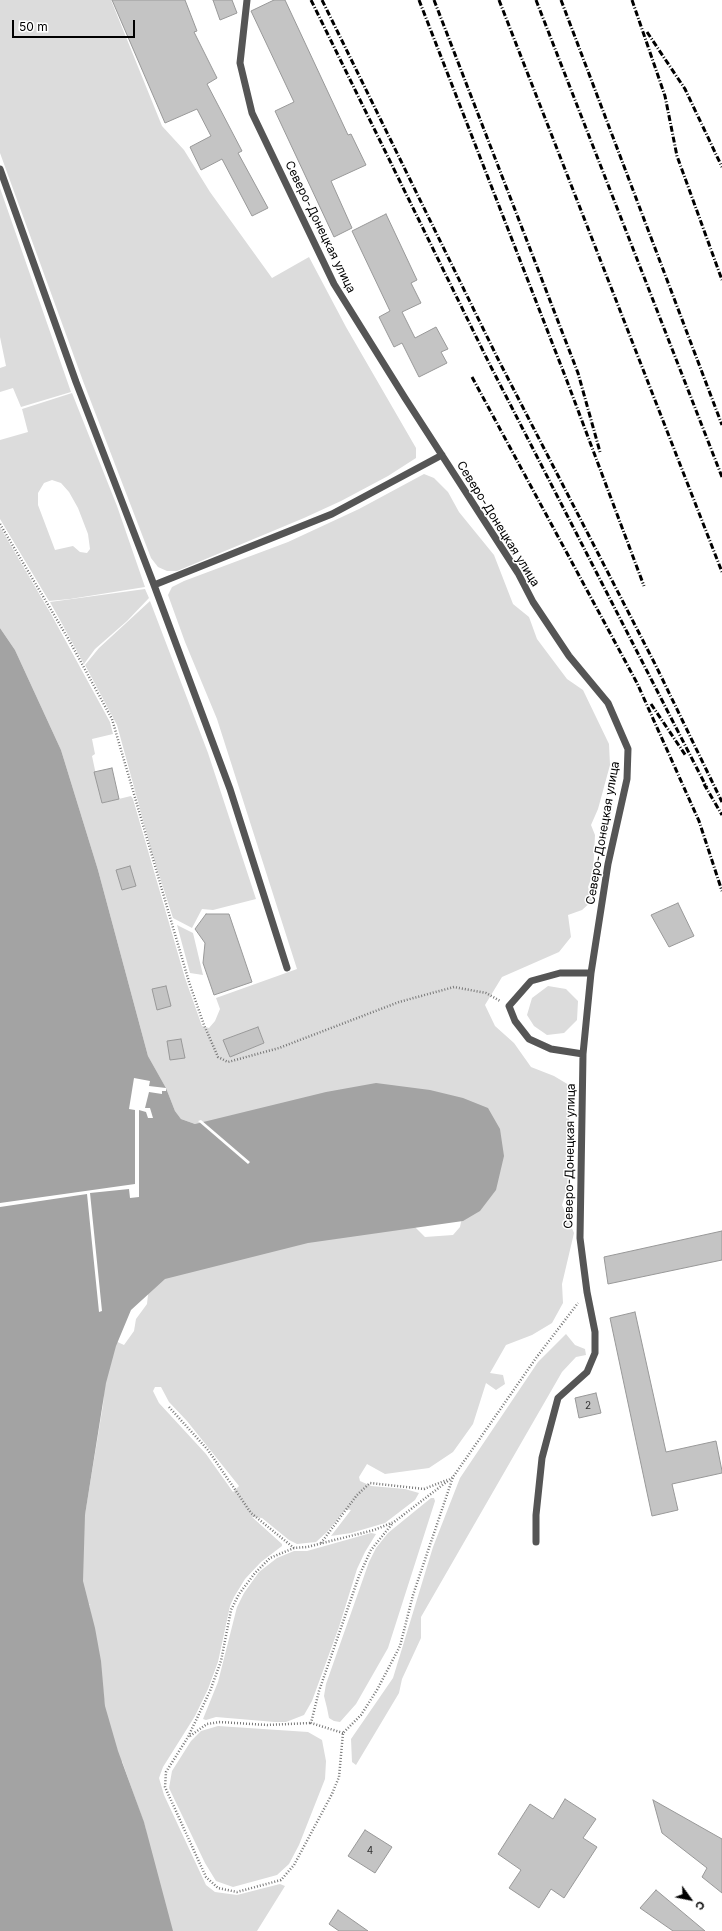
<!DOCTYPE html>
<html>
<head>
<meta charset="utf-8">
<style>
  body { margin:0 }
  #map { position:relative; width:722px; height:1931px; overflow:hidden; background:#fff; font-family:Inter,sans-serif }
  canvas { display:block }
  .north { position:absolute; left:670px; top:1879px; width:40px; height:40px; -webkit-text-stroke:3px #fff; paint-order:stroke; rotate:123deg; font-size:11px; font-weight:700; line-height:16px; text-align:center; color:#000 }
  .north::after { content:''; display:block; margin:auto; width:14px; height:18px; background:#000; clip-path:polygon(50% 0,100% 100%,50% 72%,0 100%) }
  .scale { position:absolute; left:12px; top:20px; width:123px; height:18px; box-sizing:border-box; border:2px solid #000; border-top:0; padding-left:5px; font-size:12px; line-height:14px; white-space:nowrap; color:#000; -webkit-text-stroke:3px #fff; paint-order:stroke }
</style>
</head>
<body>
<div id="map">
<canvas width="722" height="1931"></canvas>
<div class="north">С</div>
<div class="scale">50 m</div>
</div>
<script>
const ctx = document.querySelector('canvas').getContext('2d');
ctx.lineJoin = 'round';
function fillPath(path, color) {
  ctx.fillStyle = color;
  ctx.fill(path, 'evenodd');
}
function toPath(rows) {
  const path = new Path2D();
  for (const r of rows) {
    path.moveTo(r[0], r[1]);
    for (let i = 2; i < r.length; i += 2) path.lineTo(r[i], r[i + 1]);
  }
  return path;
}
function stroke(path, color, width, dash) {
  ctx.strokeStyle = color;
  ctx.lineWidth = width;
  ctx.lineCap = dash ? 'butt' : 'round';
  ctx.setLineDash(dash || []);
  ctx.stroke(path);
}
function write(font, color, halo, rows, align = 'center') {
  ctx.font = font + ' Inter,sans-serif';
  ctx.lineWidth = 3;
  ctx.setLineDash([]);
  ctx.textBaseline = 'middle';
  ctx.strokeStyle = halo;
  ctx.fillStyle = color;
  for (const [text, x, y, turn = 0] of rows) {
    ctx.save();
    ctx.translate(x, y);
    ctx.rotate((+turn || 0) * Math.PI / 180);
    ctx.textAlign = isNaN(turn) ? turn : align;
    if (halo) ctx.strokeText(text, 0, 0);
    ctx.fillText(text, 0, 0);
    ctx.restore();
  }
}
fillPath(toPath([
  [0,0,111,0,162,126,184,150,210,192,272,278,309,257,346,327,416,448,416,458,388,476,341,501,304,518,177,571,167,571,158,567,151,558,83,381,0,153],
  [0,188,71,392,21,407,13,388,0,392,0,368,6,366,0,337],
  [72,393,117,506,145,587,70,599,49,601,0,519,0,440,28,432,22,409],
  [52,480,61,483,69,492,78,508,88,534,90,549,87,553,80,552,73,546,55,550,38,505,38,493,44,483],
  [424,474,434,478,448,492,459,512,494,555,513,604,529,617,537,639,567,679,583,690,609,744,610,765,598,809,591,825,595,835,593,874,588,887,592,901,582,910,568,915,571,937,559,952,502,977,485,1005,495,1026,514,1043,531,1067,554,1076,569,1085,569,1183,562,1205,574,1233,562,1284,563,1303,552,1323,532,1335,506,1345,490,1373,503,1375,505,1384,496,1390,486,1383,473,1424,453,1452,429,1468,385,1474,367,1464,359,1477,360,1481,371,1486,405,1489,419,1493,415,1500,385,1523,351,1533,331,1536,351,1510,346,1509,327,1532,316,1542,297,1544,289,1540,262,1518,252,1517,282,1544,282,1546,261,1562,245,1579,234,1597,230,1606,218,1662,208,1689,195,1716,163,1767,159,1778,164,1795,206,1885,215,1892,237,1895,280,1884,285,1886,257,1931,167,1931,145,1826,122,1761,118,1766,105,1708,99,1653,89,1605,91,1605,82,1603,72,1593,103,1405,109,1338,124,1345,134,1331,136,1319,147,1304,149,1286,172,1269,244,1252,414,1226,425,1237,453,1235,460,1227,463,1212,260,1117,195,1124,181,1119,175,1111,166,1088,148,1056,98,870,61,750,15,650,0,628,0,527,51,614,110,722,113,734,92,739,95,754,92,756,102,803,131,796,133,799,185,978,202,1026,209,1028,215,1021,220,1009,216,998,297,969,217,719,185,642,168,595,172,587,184,581,288,542,359,509],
  [258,1027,264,1043,230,1057,224,1040],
  [155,1387,161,1387,169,1402,187,1421,239,1486,233,1492,206,1454,159,1403,153,1391],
  [145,589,149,598,127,621,95,649,84,664,50,602],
  [150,601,208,753,256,899,213,910,202,909,192,928,173,918,152,853,117,725,85,665,99,648],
  [177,925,193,933,203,975,190,973],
  [548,986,566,989,578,1001,577,1020,564,1033,547,1035,534,1026,527,1015,532,998],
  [566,1334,575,1345,585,1349,586,1355,576,1357,562,1372,421,1617,421,1638,402,1679,399,1693,356,1765,352,1762,351,1739,393,1678,433,1547,460,1478,538,1362],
  [431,1498,434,1498,435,1501,388,1648,356,1704,340,1722,334,1721,329,1718,327,1708,324,1696,326,1684,369,1562,376,1548,388,1533],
  [371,1533,376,1534,365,1552,357,1569,339,1627,312,1701,304,1715,286,1722,275,1722,216,1717,206,1720,203,1719,218,1682,237,1607,244,1593,259,1572,277,1558,294,1551,307,1551],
  [218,1726,308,1732,322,1740,326,1761,325,1779,299,1845,289,1864,277,1875,233,1887,216,1881,205,1863,169,1788,172,1771,191,1741,201,1731]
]), '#dcdcdc');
fillPath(toPath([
  [0,628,15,650,61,750,98,870,148,1056,166,1088,175,1111,181,1119,195,1124,326,1092,376,1083,430,1090,463,1098,488,1108,500,1129,504,1156,496,1190,480,1211,463,1221,308,1243,165,1279,131,1310,116,1346,106,1383,85,1515,83,1581,95,1628,101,1661,105,1706,118,1751,144,1822,173,1931,0,1931]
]), '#a3a3a3');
fillPath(toPath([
  [134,1078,150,1081,149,1086,166,1088,166,1091,162,1091,162,1094,149,1092,145,1108,150,1108,153,1118,148,1118,146,1112,139,1110,139,1197,130,1198,129,1189,90,1193,102,1311,99,1312,87,1194,0,1207,0,1203,135,1184,135,1110,129,1109],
  [201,1120,250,1162,248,1164,198,1121]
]), '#fff');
const building = toPath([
  [112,0,185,0,197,31,194,32,217,78,207,84,242,151,238,153,268,208,252,216,222,159,201,170,190,147,211,136,197,109,165,123,112,0],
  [213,0,232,0,237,13,220,20,213,0],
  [274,0,285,0,348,135,351,134,366,165,331,181,352,228,334,237,275,111,294,102,251,11,274,0],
  [386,214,417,280,411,283,421,303,402,312,415,338,436,327,448,349,441,352,447,363,419,377,402,343,394,347,379,317,390,311,352,231,386,214],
  [112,768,119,799,102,803,94,772,112,768],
  [130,866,136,886,122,890,116,870,130,866],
  [678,903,694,936,669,947,651,915,678,903],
  [206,914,229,914,252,982,214,995,203,963,205,943,195,929,206,914],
  [166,986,171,1006,157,1010,152,989,166,986],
  [258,1027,264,1043,230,1057,223,1040,258,1027],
  [181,1039,185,1058,170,1060,167,1041,181,1039],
  [722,1231,722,1260,608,1284,604,1257,722,1231],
  [635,1312,666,1452,716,1441,722,1471,722,1473,672,1484,678,1510,652,1516,610,1318,635,1312],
  [596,1393,601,1413,579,1418,575,1398,596,1393],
  [565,1799,596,1819,583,1838,597,1847,564,1898,551,1889,539,1908,509,1888,521,1870,498,1854,530,1804,553,1819,565,1799],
  [653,1800,722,1839,722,1893,702,1877,707,1868,662,1833,653,1800],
  [365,1830,392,1847,375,1873,348,1856,365,1830],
  [656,1890,705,1931,673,1931,640,1908,656,1890],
  [338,1910,368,1931,339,1931,329,1924,338,1910]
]);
fillPath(building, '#c4c4c4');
stroke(building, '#999', 1);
stroke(toPath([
  [0,524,69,640,112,719,189,982,204,1025,218,1057,228,1062,279,1048,399,1002,454,987,486,993,500,1001],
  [169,1407,208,1450,251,1513,294,1548,307,1547,374,1530,394,1522,453,1477],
  [321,1543,357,1495,370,1483,424,1489,447,1480],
  [294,1548,270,1558,255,1573,239,1594,231,1610,221,1661,210,1691,188,1737,166,1772,165,1787,206,1877,218,1888,237,1892,281,1880,294,1865,332,1794,339,1777,343,1733,361,1715,377,1690,400,1646,413,1595,453,1477,536,1358,578,1303],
  [343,1733,311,1723,319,1691,359,1576,371,1550,392,1524],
  [190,1736,207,1724,220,1722,267,1725,311,1723]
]), '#777', 2.5, [1, 2]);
stroke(toPath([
  [247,0,240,63,252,113,334,284,405,398,518,573,533,602,569,656,608,703,628,749,627,779,608,864,591,973,583,1054,580,1238,587,1292,595,1332,595,1353,587,1372,558,1398,542,1458,536,1515,536,1542],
  [0,169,76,382,154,585,230,789,287,968],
  [154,585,332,514,442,455],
  [583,1054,551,1049,529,1039,515,1021,509,1006,531,981,560,973,591,973]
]), '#555', 7);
stroke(toPath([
  [311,0,489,363,707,788],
  [322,0,498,359,656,666,722,802],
  [419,0,567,381,644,586],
  [434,0,578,373,600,452],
  [499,0,722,572],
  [536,0,722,477],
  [561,0,722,425],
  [632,0,665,96,677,156,722,280],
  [647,32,685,89,722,167],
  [472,377,637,683,699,821,722,891],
  [651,704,686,756],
  [704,784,722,815]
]), '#000', 3, [6, 2, 1, 2]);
write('10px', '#313131', null, [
  ["2",588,1406],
  ["4",370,1851]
]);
write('12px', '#000', '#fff', [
  ["Северо-Донецкая улица",320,227,64],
  ["Северо-Донецкая улица",498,524,58],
  ["Северо-Донецкая улица",603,833,-80],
  ["Северо-Донецкая улица",570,1156,-89]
]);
</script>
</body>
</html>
